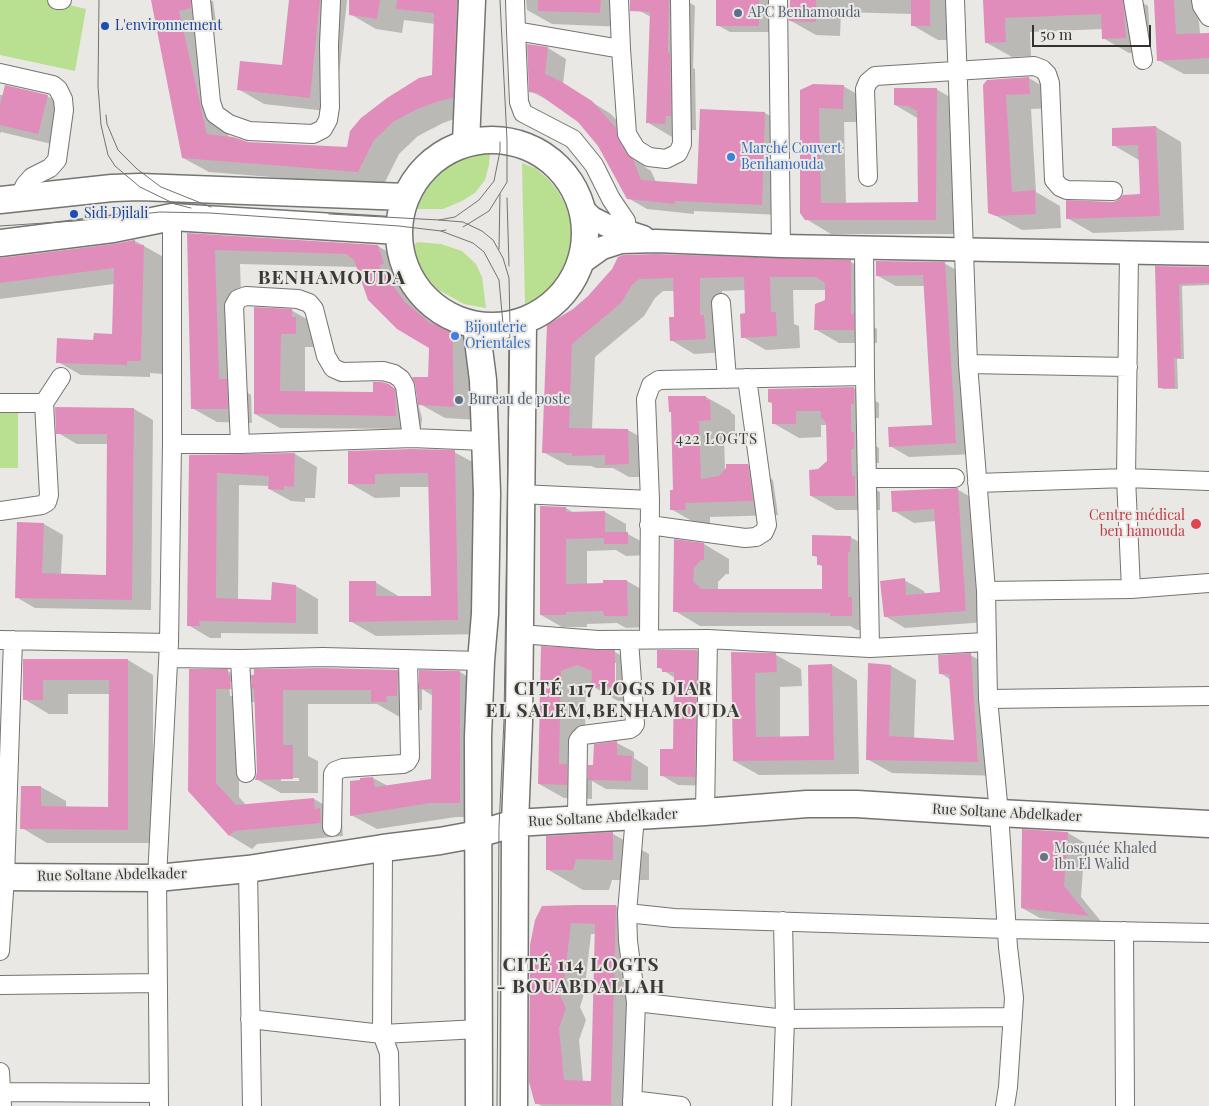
<!DOCTYPE html>
<html>
<head>
<meta charset="utf-8">
<style>
  body { margin:0 }
  #map { position:relative; width:1209px; height:1106px; overflow:hidden; background:#e9e8e4; font-family:"Playfair Display",serif }
  canvas { display:block }
  .scale { position:absolute; left:1032px; top:25px; width:119px; height:22px; box-sizing:border-box; border:2px solid #323230; border-top:0; padding-left:6px; font-size:15px; line-height:18px; white-space:nowrap; color:#323230; -webkit-text-stroke:4px #e9e8e4; paint-order:stroke }
</style>
</head>
<body>
<div id="map">
<canvas width="1209" height="1106"></canvas>
<div class="scale">50 m</div>
</div>
<script>
const ctx = document.querySelector('canvas').getContext('2d');
ctx.lineJoin = 'round';
function fillPath(path, color) {
  ctx.fillStyle = color;
  ctx.fill(path, 'evenodd');
}
function toPath(rows) {
  const path = new Path2D();
  for (const r of rows) {
    if (r.length === 3) {
      path.moveTo(r[0] + r[2], r[1]);
      path.arc(r[0], r[1], r[2], 0, 2 * Math.PI);
      continue;
    }
    path.moveTo(r[0], r[1]);
    for (let i = 2; i < r.length; i += 2) path.lineTo(r[i], r[i + 1]);
  }
  return path;
}
function stroke(path, color, width, dash) {
  ctx.strokeStyle = color;
  ctx.lineWidth = width;
  ctx.lineCap = dash ? 'butt' : 'round';
  ctx.setLineDash(dash || []);
  ctx.stroke(path);
}
function write(font, color, halo, rows, align = 'center') {
  ctx.font = font + ' "Playfair Display",serif';
  ctx.lineWidth = 4;
  ctx.setLineDash([]);
  ctx.textBaseline = 'middle';
  ctx.strokeStyle = halo;
  ctx.fillStyle = color;
  for (const [text, x, y, turn = 0] of rows) {
    ctx.save();
    ctx.translate(x, y);
    ctx.rotate((+turn || 0) * Math.PI / 180);
    ctx.textAlign = isNaN(turn) ? turn : align;
    if (halo) ctx.strokeText(text, 0, 0);
    ctx.fillText(text, 0, 0);
    ctx.restore();
  }
}
fillPath(toPath([
  [0,0,49,0,86,9,75,71,0,55],
  [490,150,489,165,485,180,475,193,462,201,443,209,413,209,424,189,445,166,468,155],
  [522,163,535,168,548,179,557,190,566,206,570,221,571,236,568,255,561,271,551,286,536,299,525,304],
  [417,242,441,244,462,251,476,264,482,277,486,308,464,304,437,289,425,275,418,262,414,246],
  [0,410,18,410,18,468,0,468]
]), '#b9df91');
fillPath(toPath([
  [153,0,213,1,216,22,204,25,229,138,248,143,348,148,433,76,435,24,404,20,402,33,376,29,350,14,351,0,479,0,486,4,484,7,465,115,443,123,418,136,399,154,383,186,209,172,183,158],
  [290,0,347,0,335,112,264,104,238,89,283,67],
  [526,0,626,0,625,27,552,24,527,10],
  [641,0,685,0,695,6,693,68,695,69,696,130,690,130,690,138,672,137,647,122,651,17,640,11],
  [717,0,772,0,772,32,730,32,717,25],
  [791,0,955,0,955,40,938,40,912,25,912,14,841,12,840,36,816,35,791,21],
  [985,0,1138,0,1148,6,1151,52,1129,53,1103,38,1103,29,1030,32,1031,56,1012,57,987,43],
  [1155,0,1209,0,1198,10,1200,34,1209,34,1209,74,1184,74,1158,60],
  [548,48,566,59,563,84,611,114,634,140,636,151,645,167,651,171,656,182,698,185,765,113,784,124,780,215,694,211,694,214,647,209,628,198,599,146,579,121,552,102,530,91],
  [1029,78,1054,93,1055,108,1031,109,1036,192,1060,206,1061,228,1022,230,989,212,985,85],
  [843,86,869,101,868,122,844,122,846,204,919,203,919,119,895,105,936,89,962,104,961,234,831,234,806,219,801,91],
  [0,95,47,96,69,108,60,146,1,132,0,134],
  [1156,127,1181,142,1184,230,1093,233,1067,218,1141,195,1139,160,1113,145,1113,129],
  [188,234,378,246,403,261,408,277,403,280,430,318,444,329,452,321,477,335,479,420,445,418,418,403,422,418,421,429,280,428,255,414,255,308,291,310,317,325,321,347,305,347,305,393,374,393,392,387,419,403,429,378,430,347,358,267,240,264,244,390,251,395,252,423,217,422,192,408],
  [135,241,167,259,164,374,150,373,150,377,81,375,58,362,95,341,113,335,114,284,0,299,0,259],
  [851,262,874,275,874,327,877,329,877,343,839,343,815,329,826,301,826,290,793,290,794,324,799,326,800,348,766,350,743,337,746,315,745,290,722,291,723,328,728,352,694,354,671,340,676,318,675,291,663,291,655,298,644,316,595,357,592,429,600,430,628,430,651,443,652,477,629,477,613,468,596,468,591,466,567,465,543,452,574,310,589,297,613,270],
  [944,263,963,274,974,454,909,457,890,446,934,426,925,286,896,286,878,276],
  [1156,267,1209,268,1209,285,1182,286,1184,359,1177,359,1178,389,1163,389,1159,387],
  [854,388,879,403,879,418,876,418,876,446,879,448,879,463,876,463,876,490,880,492,880,510,836,510,811,496,819,471,828,462,827,425,821,425,821,437,799,438,773,423,773,404,769,402],
  [670,397,706,397,731,411,731,413,735,415,735,434,724,435,725,471,748,465,773,480,778,515,710,517,710,523,697,524,671,509,674,491,673,413],
  [56,408,134,409,153,420,151,610,35,608,16,597,44,524,63,535,61,574,107,576,108,444,77,444,58,433],
  [349,452,454,452,480,466,483,634,376,636,350,621,375,582,400,597,432,597,429,487,400,487,400,497,375,498,349,483],
  [295,454,317,467,315,498,305,498,305,502,291,501,269,489,270,486,239,485,238,600,273,601,296,586,318,599,318,634,221,633,221,638,210,638,188,625,190,456],
  [957,489,977,501,986,622,905,628,885,616,904,580,924,591,925,594,941,593,936,521,914,523,894,511],
  [566,508,574,513,605,512,626,524,626,533,648,545,648,555,626,556,616,550,587,551,587,585,627,581,648,593,648,627,626,628,617,623,587,624,587,627,562,627,541,615],
  [850,537,876,551,877,630,857,630,850,626,700,626,675,611,704,544,729,559,729,574,726,574,718,582,718,590,823,591,823,567,818,564,818,558,813,555],
  [542,648,615,652,640,666,640,701,618,701,592,686,592,683,586,686,584,775,589,779,594,766,617,743,634,752,634,758,648,767,648,790,606,789,592,781,592,799,564,798,539,784],
  [614,663,616,663,616,686,613,686],
  [697,651,714,661,712,786,678,785,661,775,674,751,675,678,658,667],
  [732,653,776,655,801,669,802,686,780,687,780,737,810,737,809,666,832,665,857,680,859,774,759,775,734,761],
  [970,655,996,669,1003,776,892,773,867,759,891,666,916,680,914,739,955,741,951,680,940,673],
  [24,660,128,660,153,675,153,843,47,843,22,828,22,787,41,787,66,801,66,808,109,808,110,694,68,694,68,714,49,714,24,699],
  [190,670,228,671,253,685,397,671,420,684,460,672,485,687,485,817,456,817,377,829,351,815,373,778,388,786,432,780,433,696,422,689,422,710,411,710,411,716,398,716,377,704,308,704,308,756,318,761,318,793,281,793,256,779,258,773,256,702,239,702,239,797,246,805,314,799,337,812,338,820,342,823,343,836,257,844,252,849,229,835,189,791],
  [229,682,232,682,233,696,230,696],
  [281,778,299,778,299,781,281,781],
  [1068,833,1085,843,1081,897,1104,925,1040,918,1022,908],
  [613,834,649,854,649,880,612,880,609,890,583,890,547,869],
  [616,906,636,918,631,1106,542,1106,536,1103,543,907],
  [591,934,596,934,592,1082,583,1082,579,1040,586,1020,580,1007,584,994]
]), '#0003');
fillPath(toPath([
  [151,0,191,0,191,8,179,11,207,134,233,137,248,142,347,147,350,131,361,118,387,98,419,78,432,75,434,13,396,9,397,0,457,0,453,98,439,101,417,109,393,122,374,140,358,172,182,158],
  [289,0,320,0,310,98,237,90,240,61,282,65],
  [349,0,380,0,377,19,349,15],
  [538,0,601,0,600,13,538,11],
  [630,0,669,0,668,53,670,53,671,116,666,116,665,124,646,123,650,12,630,11],
  [716,0,759,0,759,26,716,26],
  [790,0,816,0,816,22,789,21],
  [911,0,930,0,930,26,911,26],
  [983,0,1123,0,1126,38,1102,39,1101,14,1005,18,1006,42,985,43],
  [1154,0,1174,0,1176,34,1209,33,1209,58,1157,61],
  [527,44,548,47,545,74,562,82,592,101,616,128,618,139,627,154,633,159,641,180,697,184,700,109,765,112,762,205,675,201,675,204,627,199,598,146,578,122,537,93,529,92],
  [1029,77,1030,94,1006,95,1012,192,1035,190,1036,214,996,216,988,213,983,85,987,80],
  [813,84,844,85,843,109,819,108,821,203,918,202,917,111,908,106,894,105,894,88,937,88,936,220,805,220,800,213,800,90],
  [5,85,48,95,38,134,0,125,0,105],
  [1156,126,1160,216,1066,219,1066,200,1113,202,1118,200,1123,195,1140,194,1138,145,1112,146,1112,128],
  [187,233,378,245,384,263,379,266,405,302,430,323,443,327,452,319,454,407,418,405,415,384,412,377,428,377,429,348,397,329,368,300,354,260,346,254,215,250,219,379,227,379,228,406,227,409,191,409],
  [134,240,135,240,135,244,144,245,141,361,127,361,127,365,56,363,57,338,93,340,94,333,112,334,114,268,0,283,0,258,115,244],
  [656,254,851,260,851,314,854,314,854,330,814,330,815,304,825,300,825,283,816,277,770,277,771,312,776,312,777,336,741,338,740,314,745,313,744,277,700,278,700,315,704,315,706,339,670,341,669,317,674,317,673,278,639,279,632,285,621,303,572,344,569,428,628,429,629,464,605,465,605,455,572,456,572,453,542,453,547,325,573,309,588,296,612,269,618,257,623,255],
  [876,261,945,262,956,443,889,447,888,427,932,425,923,275,876,276],
  [1155,266,1209,267,1209,283,1179,284,1181,358,1174,358,1175,388,1158,388],
  [254,307,292,309,292,317,296,317,296,334,281,334,280,391,373,392,373,382,382,382,389,384,395,389,396,416,254,414],
  [854,387,854,404,851,404,851,432,854,432,854,449,851,449,852,476,855,476,855,496,810,496,809,470,818,469,827,461,826,422,821,418,821,411,796,411,796,424,772,424,772,402,768,402,768,389],
  [668,396,706,396,706,400,710,400,711,420,699,421,701,479,719,476,726,468,726,464,748,464,753,501,685,503,686,510,670,510,670,490,673,490,671,412,669,412],
  [55,407,134,408,132,600,15,598,17,522,44,523,42,573,106,575,107,434,56,434],
  [412,449,455,450,458,620,349,622,349,581,376,581,376,596,431,596,428,473,375,474,375,484,348,484,348,451],
  [295,453,294,487,284,486,284,490,268,489,269,476,217,473,216,598,271,600,272,582,296,585,296,623,199,621,200,626,187,626,189,455],
  [958,488,966,611,884,617,880,581,905,578,906,595,940,592,934,509,892,512,891,491],
  [540,506,566,507,566,512,605,511,605,532,628,532,628,544,604,544,604,538,566,539,566,584,603,583,603,580,627,580,628,616,604,616,603,611,566,612,566,615,540,615],
  [812,535,851,536,850,552,848,552,848,597,852,597,852,616,830,616,830,613,673,612,674,539,704,543,704,560,701,560,694,568,693,581,701,589,822,589,822,565,817,565,817,556,812,556],
  [541,646,615,650,615,687,591,687,592,671,577,665,561,671,559,764,567,764,567,785,538,784],
  [657,650,697,650,695,777,660,776,660,749,673,749,674,672,662,672,662,668,657,668],
  [731,652,776,653,777,672,755,673,756,737,809,736,808,665,832,664,834,760,733,761],
  [971,653,978,762,866,760,868,663,891,665,889,736,954,740,949,674,939,674,938,655],
  [23,659,128,659,128,830,20,829,21,786,41,786,41,806,108,807,109,680,43,680,43,700,23,700],
  [323,668,398,670,397,696,386,696,387,702,371,702,371,690,283,690,283,745,293,745,293,779,255,780,257,772,254,689,252,689,251,675,254,675,254,669],
  [189,669,228,669,228,675,230,675,231,689,216,689,216,783,236,805,314,798,315,809,320,808,321,823,234,831,229,836,188,791],
  [419,670,460,671,460,803,430,803,350,816,350,781,360,780,360,778,373,777,375,787,431,779,432,689,419,689],
  [617,741,617,755,632,756,631,781,588,780,588,765,593,765,594,744],
  [1022,829,1068,832,1064,886,1089,916,1021,908],
  [613,832,613,860,576,859,573,870,546,870,546,836],
  [576,905,616,905,611,1105,535,1104,529,1082,530,945,535,920,542,906],
  [571,923,595,924,591,1081,564,1080,559,1028,566,1008,560,995,564,982]
]), '#e08dbc');
const minor = toPath([
  [57,0,62,0],
  [201,0,211,102,215,114,229,124,249,131,313,134,323,129,328,120,330,107,329,45,331,0],
  [515,0,516,31,621,49,627,134,636,149,649,157,666,159,678,153,682,144,680,0],
  [619,0,621,49],
  [778,0,781,246],
  [955,0,968,364,986,591,988,699,999,813,1008,947,1014,998,1008,1087,1005,1106],
  [1133,0,1143,60],
  [1201,0,1202,6,1209,17],
  [516,31,519,102,523,113,573,139,594,165,611,199,626,221,627,232],
  [0,73,53,85,58,89,63,99,64,110,57,160,50,168,32,177,25,185,18,199],
  [868,177,865,89,868,82,875,76,1034,66,1042,69,1047,74,1050,83,1054,180,1060,187,1067,190,1113,191],
  [864,247,865,376,870,648],
  [1129,253,1126,478,1131,589],
  [721,303,727,379],
  [968,364,1128,367],
  [0,403,44,403,61,377],
  [172,444,240,444,412,438,485,441],
  [240,444,234,306,238,299,246,296,298,299,309,303,314,309,326,356,333,368,342,372,383,371,394,374,401,379,405,386,412,438],
  [867,478,955,478],
  [977,483,1126,478,1209,481],
  [520,494,650,500],
  [0,511,42,505,47,502,49,495,44,403],
  [649,525,745,538,756,537,764,532,767,525,747,378],
  [986,591,1131,589,1209,583],
  [520,634,598,640,708,639,870,648,987,642],
  [649,639,650,500,646,399,651,385,659,380,865,376],
  [0,640,169,643],
  [169,658,240,659,323,657,481,661],
  [240,659,246,773],
  [988,699,1209,696],
  [705,812,708,639],
  [577,819,578,741,580,738,583,735,630,729,633,727,635,724,629,640],
  [332,827,333,774,335,771,343,768,403,764,407,762,410,757,408,659],
  [383,848,382,1034,389,1053,390,1106],
  [248,869,252,1106],
  [627,913,674,918,1007,929,1209,933],
  [1124,931,1125,1106],
  [0,951,5,877,13,640],
  [0,985,158,983],
  [636,1002,785,1019,1013,1017],
  [250,1019,382,1034,479,1029],
  [0,1072,2,1106],
  [1,1092,159,1093],
  [632,1100,681,1106],
  [159,1106,157,878,169,643,172,444,172,217],
  [632,1106,636,1002,628,941,627,913,635,816],
  [782,1106,785,1019,783,921]
]);
const tertiary = toPath([
  [583,209,592,218,606,225,643,237],
  [581,263,602,248,621,242,656,241,781,246,1209,254]
]);
const secondary = toPath([
  [492,233,93],
  [466,143,472,0],
  [0,200,112,188,140,187,406,197],
  [0,243,113,229,172,217,399,231],
  [476,325,483,380,487,493,485,614,481,661,478,737,479,1106],
  [0,877,157,878,248,869,383,848,440,841,478,834,515,823,705,812,807,804,857,804,999,813,1209,824],
  [514,1106,515,823,519,722,523,322]
]);
stroke(minor, '#757470', 20);
stroke(tertiary, '#757470', 25);
stroke(secondary, '#757470', 29);
stroke(minor, '#fff', 18);
stroke(tertiary, '#fff', 22);
stroke(secondary, '#fff', 26);
stroke(toPath([
  [99,0,98,86,101,125,108,155,115,166,140,187,175,204,191,208],
  [106,115,107,124,118,150,137,169,161,187,211,207],
  [507,198,509,266],
  [329,214,439,220,455,217,479,200,494,181,500,151,500,142],
  [439,220,463,222,482,231,493,240,503,258,509,278,510,325,504,720,499,827,497,1106],
  [0,226,75,221,160,212,210,213,399,226,441,231,446,230],
  [463,227,489,211,507,182,507,140,500,0],
  [441,231,473,243,484,252,499,280,503,324],
  [499,249,500,194]
]), '#737370', 1);
for (const [x, y, r, color] of [
  [738,13,5,"#5c6f8a"],
  [105,26,5,"#1a4fb4"],
  [731,157,5,"#3f7fe0"],
  [74,214,5,"#1a4fb4"],
  [455,336,5,"#3f7fe0"],
  [459,400,5,"#5c6f8a"],
  [1196,524,6,"#e0444e"],
  [1044,857,5,"#6b7280"]
]) {
  const dot = new Path2D();
  dot.arc(x, y, r, 0, 2 * Math.PI);
  ctx.fillStyle = color;
  ctx.fill(dot);
  stroke(dot, '#e9e8e4', 2);
}
write('14px', '#4e5e75', '#e9e8e4', [
  ["APC Benhamouda",748,13],
  ["Bureau de poste",469,400]
], 'left');
write('14px', '#164399', '#e9e8e4', [
  ["L'environnement",115,26],
  ["Sidi Djilali",84,214]
], 'left');
write('14px', '#366cbe', '#e9e8e4', [
  ["Marché Couvert",741,149],
  ["Benhamouda",741,165],
  ["Bijouterie",465,328],
  ["Orientales",465,344]
], 'left');
write('14px', '#be3a42', '#e9e8e4', [
  ["Centre médical",1185,516],
  ["ben hamouda",1185,532]
], 'right');
write('14px', '#323230', '#e9e8e4', [
  ["Rue Soltane Abdelkader",1007,813,3],
  ["Rue Soltane Abdelkader",603,818,-3],
  ["Rue Soltane Abdelkader",112,875,-1]
]);
write('14px', '#5b616d', '#e9e8e4', [
  ["Mosquée Khaled",1054,849],
  ["Ibn El Walid",1054,865]
], 'left');
ctx.letterSpacing = '1px';
write('15px', '#3b3a37', '#e9e8e4', [
  ["422 LOGTS",717,439]
]);
ctx.letterSpacing = '0px';
ctx.letterSpacing = '1px';
write('bold 19px', '#3b3a37', '#e9e8e4', [
  ["BENHAMOUDA",332,278],
  ["CITÉ 117 LOGS DIAR",613,689],
  ["EL SALEM,BENHAMOUDA",613,711],
  ["CITÉ 114 LOGTS",581,965],
  ["- BOUABDALLAH",581,987]
]);
ctx.letterSpacing = '0px';
</script>
</body>
</html>
